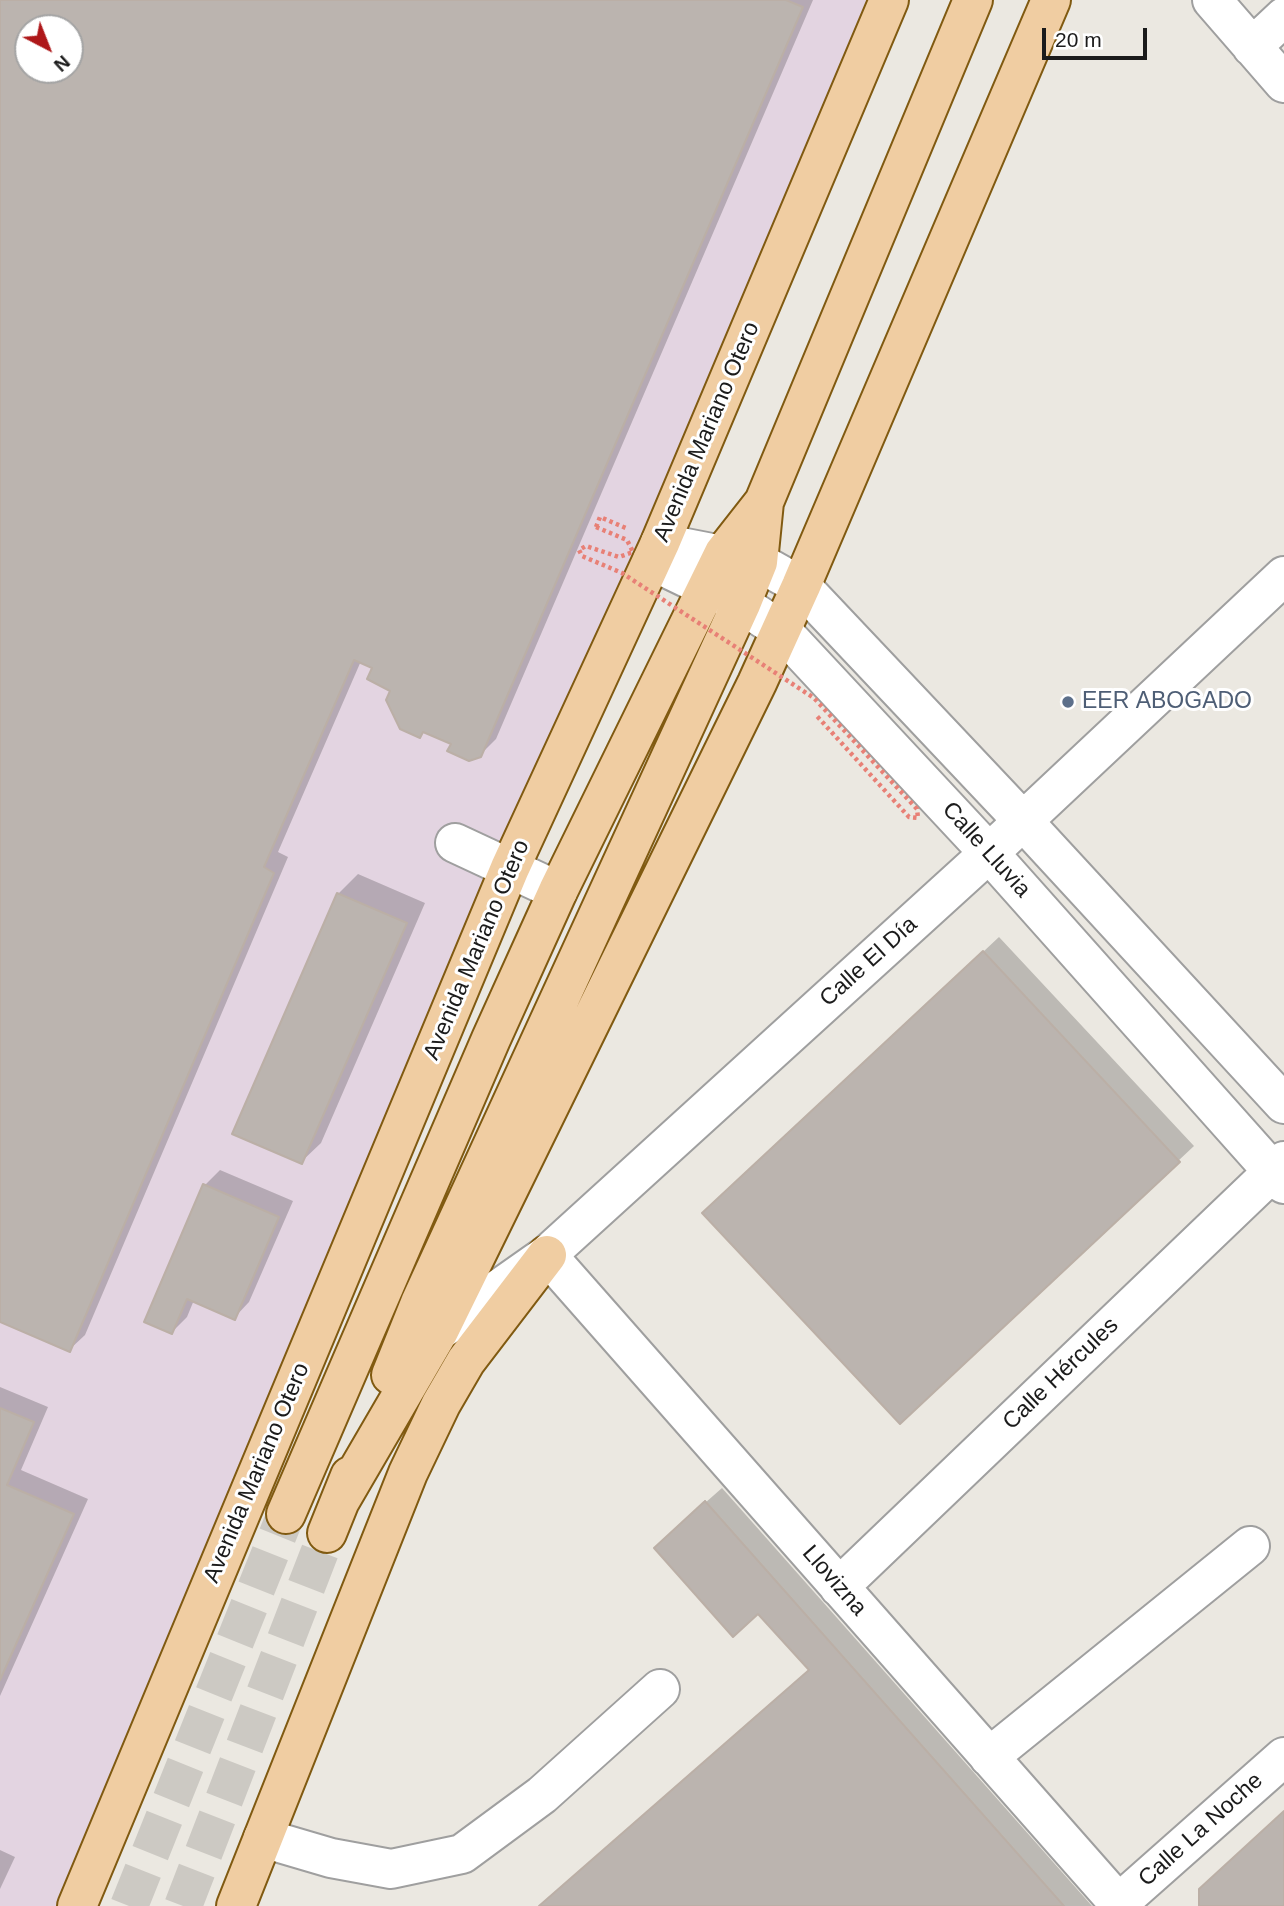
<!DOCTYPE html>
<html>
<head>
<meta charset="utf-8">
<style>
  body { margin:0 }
  #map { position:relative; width:1284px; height:1906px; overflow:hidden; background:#ebe8e1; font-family:Helvetica,sans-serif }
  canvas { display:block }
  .north { position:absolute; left:14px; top:14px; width:70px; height:70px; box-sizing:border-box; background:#fff; border:2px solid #a4a4a4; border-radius:50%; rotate:138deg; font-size:19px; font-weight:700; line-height:28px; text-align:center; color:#1b1b1b }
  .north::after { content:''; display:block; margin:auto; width:24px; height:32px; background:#ae1719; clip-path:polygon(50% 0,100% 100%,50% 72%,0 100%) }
  .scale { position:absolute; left:1042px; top:28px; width:105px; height:32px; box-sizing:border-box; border:4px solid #1b1b1b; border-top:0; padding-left:9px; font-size:21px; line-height:24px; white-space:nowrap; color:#1b1b1b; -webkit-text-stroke:5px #fff; paint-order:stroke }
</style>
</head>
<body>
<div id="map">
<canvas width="1284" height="1906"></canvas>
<div class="north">N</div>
<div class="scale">20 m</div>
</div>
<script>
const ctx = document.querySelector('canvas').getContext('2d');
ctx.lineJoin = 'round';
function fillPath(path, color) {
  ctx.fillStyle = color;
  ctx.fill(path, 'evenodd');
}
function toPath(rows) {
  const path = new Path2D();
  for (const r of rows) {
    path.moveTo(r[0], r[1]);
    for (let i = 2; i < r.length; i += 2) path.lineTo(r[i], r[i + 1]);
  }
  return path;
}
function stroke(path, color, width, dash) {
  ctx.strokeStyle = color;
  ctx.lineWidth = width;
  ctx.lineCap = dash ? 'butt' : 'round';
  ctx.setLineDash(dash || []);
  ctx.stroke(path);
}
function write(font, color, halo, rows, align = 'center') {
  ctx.font = font + ' Helvetica,sans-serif';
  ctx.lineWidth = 6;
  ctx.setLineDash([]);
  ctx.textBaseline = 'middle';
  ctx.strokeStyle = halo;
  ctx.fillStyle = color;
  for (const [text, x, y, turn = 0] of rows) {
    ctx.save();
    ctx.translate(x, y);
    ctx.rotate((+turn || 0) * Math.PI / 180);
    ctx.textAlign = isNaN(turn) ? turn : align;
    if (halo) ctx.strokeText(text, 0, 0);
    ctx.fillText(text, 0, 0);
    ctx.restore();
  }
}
fillPath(toPath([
  [0,0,875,0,58,1906,0,1906],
  [28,28,70,28,70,70,28,70]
]), '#e3d4e1');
fillPath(toPath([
  [0,0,813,0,496,739,480,755,425,731,420,736,392,690,375,668,361,661,278,852,288,857,85,1335,69,1350,0,1320],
  [28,28,70,28,70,70,28,70],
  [358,874,425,903,321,1143,301,1162,338,894],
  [999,937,1194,1146,900,1422,720,1198],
  [220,1170,293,1201,249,1302,234,1318,194,1300,187,1317,172,1332,205,1185],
  [0,1387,48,1407,21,1470,88,1499,0,1696],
  [722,1488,1092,1906,540,1906,811,1669,758,1612,671,1533],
  [0,1850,15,1857,0,1889]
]), '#0003');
const building = toPath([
  [0,0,786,0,803,7,481,757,469,761,447,751,451,744,423,732,420,738,400,729,386,700,390,691,367,679,372,668,354,660,264,867,274,873,70,1352,0,1322,0,0],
  [28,28,70,28,70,70,28,70,28,28],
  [337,893,407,923,302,1164,232,1134,337,893],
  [983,951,1180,1162,900,1424,702,1213,983,951],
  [203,1184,279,1217,235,1320,187,1299,172,1334,144,1322,203,1184],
  [0,1408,34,1422,7,1485,74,1514,0,1680,0,1408],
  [705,1501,1064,1906,539,1906,809,1670,758,1614,733,1637,654,1548,705,1501],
  [1284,1811,1284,1906,1199,1906,1199,1889,1284,1811]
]);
fillPath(building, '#bbb4af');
stroke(building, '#bbafa6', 2);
stroke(toPath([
  [129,1906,286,1514],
  [183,1906,327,1533]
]), '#ccc9c3', 38, [38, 19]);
const minor = toPath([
  [1212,0,1284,83],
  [1252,47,1284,17],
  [660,543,758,562,801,586,1023,821,1284,1104],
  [652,561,741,604,781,630,989,853,1284,1184],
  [455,843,558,891],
  [547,1255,1121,1906],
  [439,1331,547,1255,989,853,1284,576],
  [839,1587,1284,1161],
  [989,1757,1250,1546],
  [263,1838,331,1858,391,1869,462,1854,542,1795,660,1689],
  [1119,1903,1284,1757]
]);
const major = toPath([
  [391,1375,420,1303,741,604,758,562,764,502],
  [340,1501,439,1331,757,683,801,586,1051,0],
  [286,1514,491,1039,558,891,724,553,764,502,973,0],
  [327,1533,350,1476],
  [77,1906,510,868,660,543,889,0],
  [236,1906,408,1473,441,1404,466,1361,547,1255]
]);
stroke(minor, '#9f9f9f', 42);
stroke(major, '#805a11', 42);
stroke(toPath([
  [596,527,600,517,628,529]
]), '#e88076', 4.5, [3.5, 3.5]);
stroke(minor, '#fff', 38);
stroke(major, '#f0cda2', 38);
stroke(toPath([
  [596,527,627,540,633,552,619,557,586,546,579,550,582,556,622,573,814,698,917,809,918,818,909,817,815,714]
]), '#e88076', 4.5, [3.5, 3.5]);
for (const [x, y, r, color] of [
  [1068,702,7,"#5c6f8a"]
]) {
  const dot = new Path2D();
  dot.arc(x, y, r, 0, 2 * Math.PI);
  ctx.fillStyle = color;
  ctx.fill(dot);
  stroke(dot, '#fff', 2.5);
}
write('23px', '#1b1b1b', '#fff', [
  ["Avenida Mariano Otero",707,432,-67],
  ["Calle Lluvia",986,850,48],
  ["Avenida Mariano Otero",477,950,-67],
  ["Calle El Día",869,962,-42],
  ["Calle Hércules",1061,1374,-44],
  ["Avenida Mariano Otero",257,1473,-67],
  ["Llovizna",834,1581,49],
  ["Calle La Noche",1201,1830,-42]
]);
write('23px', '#4e5e75', '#fff', [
  ["EER ABOGADO",1082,702]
], 'left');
</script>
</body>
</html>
